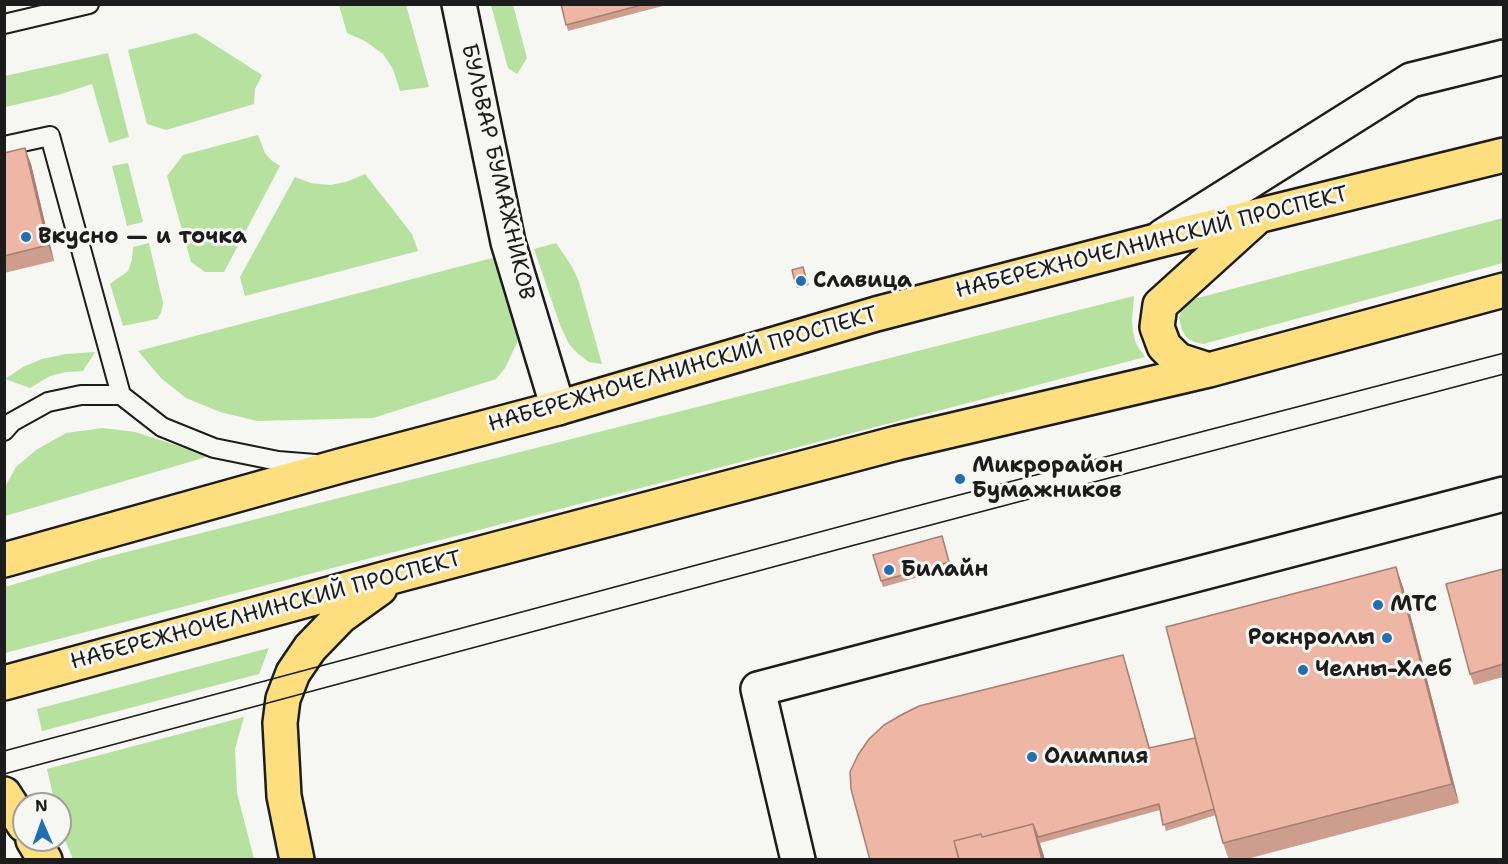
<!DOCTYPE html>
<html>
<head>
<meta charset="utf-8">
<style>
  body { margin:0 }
  #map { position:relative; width:1508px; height:864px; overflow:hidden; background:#f6f6f2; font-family:"Shantell Sans",sans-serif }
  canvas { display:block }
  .frame { position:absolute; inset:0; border:6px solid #1c1c1c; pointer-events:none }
  .north { position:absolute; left:12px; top:792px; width:60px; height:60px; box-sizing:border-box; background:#f6f6f2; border:2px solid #9f9f9c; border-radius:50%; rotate:358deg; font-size:16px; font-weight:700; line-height:24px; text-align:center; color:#1c1c1c }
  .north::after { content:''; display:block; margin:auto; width:21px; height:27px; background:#1f6fb2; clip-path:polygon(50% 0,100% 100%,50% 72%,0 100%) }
</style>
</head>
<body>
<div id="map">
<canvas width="1508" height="864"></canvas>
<div class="frame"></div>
<div class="north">N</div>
</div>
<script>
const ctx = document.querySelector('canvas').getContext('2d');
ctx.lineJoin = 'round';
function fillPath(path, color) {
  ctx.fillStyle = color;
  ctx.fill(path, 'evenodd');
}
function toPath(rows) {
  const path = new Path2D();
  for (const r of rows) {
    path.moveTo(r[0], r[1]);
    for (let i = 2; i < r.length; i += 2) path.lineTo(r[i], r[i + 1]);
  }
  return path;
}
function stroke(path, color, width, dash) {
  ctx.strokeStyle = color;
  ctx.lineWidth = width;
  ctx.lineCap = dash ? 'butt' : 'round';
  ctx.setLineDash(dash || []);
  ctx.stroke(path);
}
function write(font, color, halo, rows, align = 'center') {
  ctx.font = font + ' "Shantell Sans",sans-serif';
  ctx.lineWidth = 6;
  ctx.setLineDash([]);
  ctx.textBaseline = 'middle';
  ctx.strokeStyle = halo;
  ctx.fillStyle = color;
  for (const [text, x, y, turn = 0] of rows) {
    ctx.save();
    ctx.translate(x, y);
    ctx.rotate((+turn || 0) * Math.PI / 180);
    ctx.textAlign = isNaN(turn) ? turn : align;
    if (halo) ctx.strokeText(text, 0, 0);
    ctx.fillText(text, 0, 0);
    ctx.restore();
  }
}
fillPath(toPath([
  [339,5,406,5,429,87,400,91,393,69,383,54,365,41,347,33],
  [491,5,513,5,527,58,517,74,508,68],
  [196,33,262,75,255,89,254,104,166,130,147,124,128,50],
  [108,53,129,137,109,143,92,84,58,95,5,107,5,76],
  [258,135,265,153,271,160,280,166,224,272,205,272,191,262,167,176,183,155],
  [128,163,143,222,127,226,112,166],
  [365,174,412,234,418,251,245,296,240,277,295,177,311,183,330,185,346,182],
  [1503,218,1503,263,1203,344,1194,342,1187,338,1182,330,1179,318,1182,308,1190,300],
  [149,243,163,303,161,313,157,319,123,326,110,284,128,271,132,260,133,247],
  [556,243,571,265,578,279,602,364,589,362,578,354,569,344,560,325,534,249],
  [500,256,520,330,517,343,505,368,496,379,373,418,257,421,220,412,186,398,161,378,138,351],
  [1134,296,1132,320,1133,332,1136,344,1145,357,5,653,5,587,99,559],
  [95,352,83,371,66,372,50,376,30,388,5,379,23,367,42,359,66,354],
  [103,428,135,432,210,456,5,516,5,487,16,467,36,450,66,433],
  [269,648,259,674,42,731,37,709],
  [244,717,235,749,237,793,254,859,73,859,61,831,60,804,55,804,47,769]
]), '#b7e19e');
const service = toPath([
  [4,24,89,4],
  [4,146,50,136,121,395,162,427,214,448,278,461,315,464],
  [4,431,12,422,48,402,81,395,121,395]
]);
const minor = toPath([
  [459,4,508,242,558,408],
  [1163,236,1411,80,1504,57],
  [798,860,758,689,1504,494]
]);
const primary = toPath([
  [1209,370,1178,360,1164,346,1157,327,1160,305,1255,219],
  [4,560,340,466,558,408,876,314,1156,241,1504,155],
  [4,683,402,574,897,443,1209,370,1504,290],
  [4,794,24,825],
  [33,840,45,860],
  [297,860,284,796,280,723,283,699,293,673,310,648,341,616,380,588]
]);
stroke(service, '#1c1c1c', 22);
stroke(minor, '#1c1c1c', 38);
stroke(primary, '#1c1c1c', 38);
stroke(service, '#f6f6f2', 18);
stroke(minor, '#f6f6f2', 33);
stroke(primary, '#fedf80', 33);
stroke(toPath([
  [4,751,909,508,1504,353],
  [4,774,851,546,1504,374]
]), '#1c1c1c', 1.5);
fillPath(toPath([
  [561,4,670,4,568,31],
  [4,153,31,164,54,261,4,273],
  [803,267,809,285,797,288,795,282],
  [944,542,951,568,883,587,881,581],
  [1503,569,1503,677,1474,685,1470,674],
  [1403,587,1459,803,1243,860,1229,860,1223,843,1216,815,1166,831,1160,810,1040,843,1045,860,870,860,1123,655,1150,748,1195,738]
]), '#cd9d8d');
fillPath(toPath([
  [25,148,31,164,54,261,48,245],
  [1396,567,1403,587,1459,803,1452,784],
  [1033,824,1043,853,1045,860,1042,860]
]), '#a77f73');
const building = toPath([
  [561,4,645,4,566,25,561,4],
  [25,148,48,245,4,256,4,153,25,148],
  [803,267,806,279,795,282,792,270,803,267],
  [942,536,949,562,881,581,873,555,942,536],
  [1396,567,1452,784,1223,843,1166,627,1396,567],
  [1503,569,1503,664,1470,674,1446,584,1503,569],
  [1123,655,1149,748,1195,738,1214,809,1163,825,1159,804,1038,837,1033,824,982,837,981,834,954,841,959,859,956,860,870,860,851,789,850,772,858,755,869,739,884,725,903,714,919,706,1123,655],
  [1033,824,1042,860,959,860,954,841,981,834,982,837,1033,824]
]);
fillPath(building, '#eeb6a4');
stroke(building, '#a77f73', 1.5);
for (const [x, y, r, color] of [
  [26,237,6,"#1f6fb2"],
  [801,281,6,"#1f6fb2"],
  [960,479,6,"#1f6fb2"],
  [889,570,6,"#1f6fb2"],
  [1378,605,6,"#1f6fb2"],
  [1387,638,6,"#1f6fb2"],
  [1303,670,6,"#1f6fb2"],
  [1032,757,6,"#1f6fb2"]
]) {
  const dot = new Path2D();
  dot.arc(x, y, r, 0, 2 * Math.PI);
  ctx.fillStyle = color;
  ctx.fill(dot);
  stroke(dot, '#f6f6f2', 2);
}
write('22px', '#1c1c1c', '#f6f6f2', [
  ["БУЛЬВАР БУМАЖНИКОВ",497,172,77],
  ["НАБЕРЕЖНОЧЕЛНИНСКИЙ ПРОСПЕКТ",1152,243,-14],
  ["НАБЕРЕЖНОЧЕЛНИНСКИЙ ПРОСПЕКТ",683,370,-16],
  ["НАБЕРЕЖНОЧЕЛНИНСКИЙ ПРОСПЕКТ",266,611,-15]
]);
write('bold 22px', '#1c1c1c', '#f6f6f2', [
  ["Вкусно — и точка",38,237],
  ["Славица",813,281],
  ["Микрорайон",972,466],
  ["Бумажников",972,491],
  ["Билайн",901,570],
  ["МТС",1390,605],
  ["Рокнроллы",1375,638,"right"],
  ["Челны-Хлеб",1315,670],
  ["Олимпия",1044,757]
], 'left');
</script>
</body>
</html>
